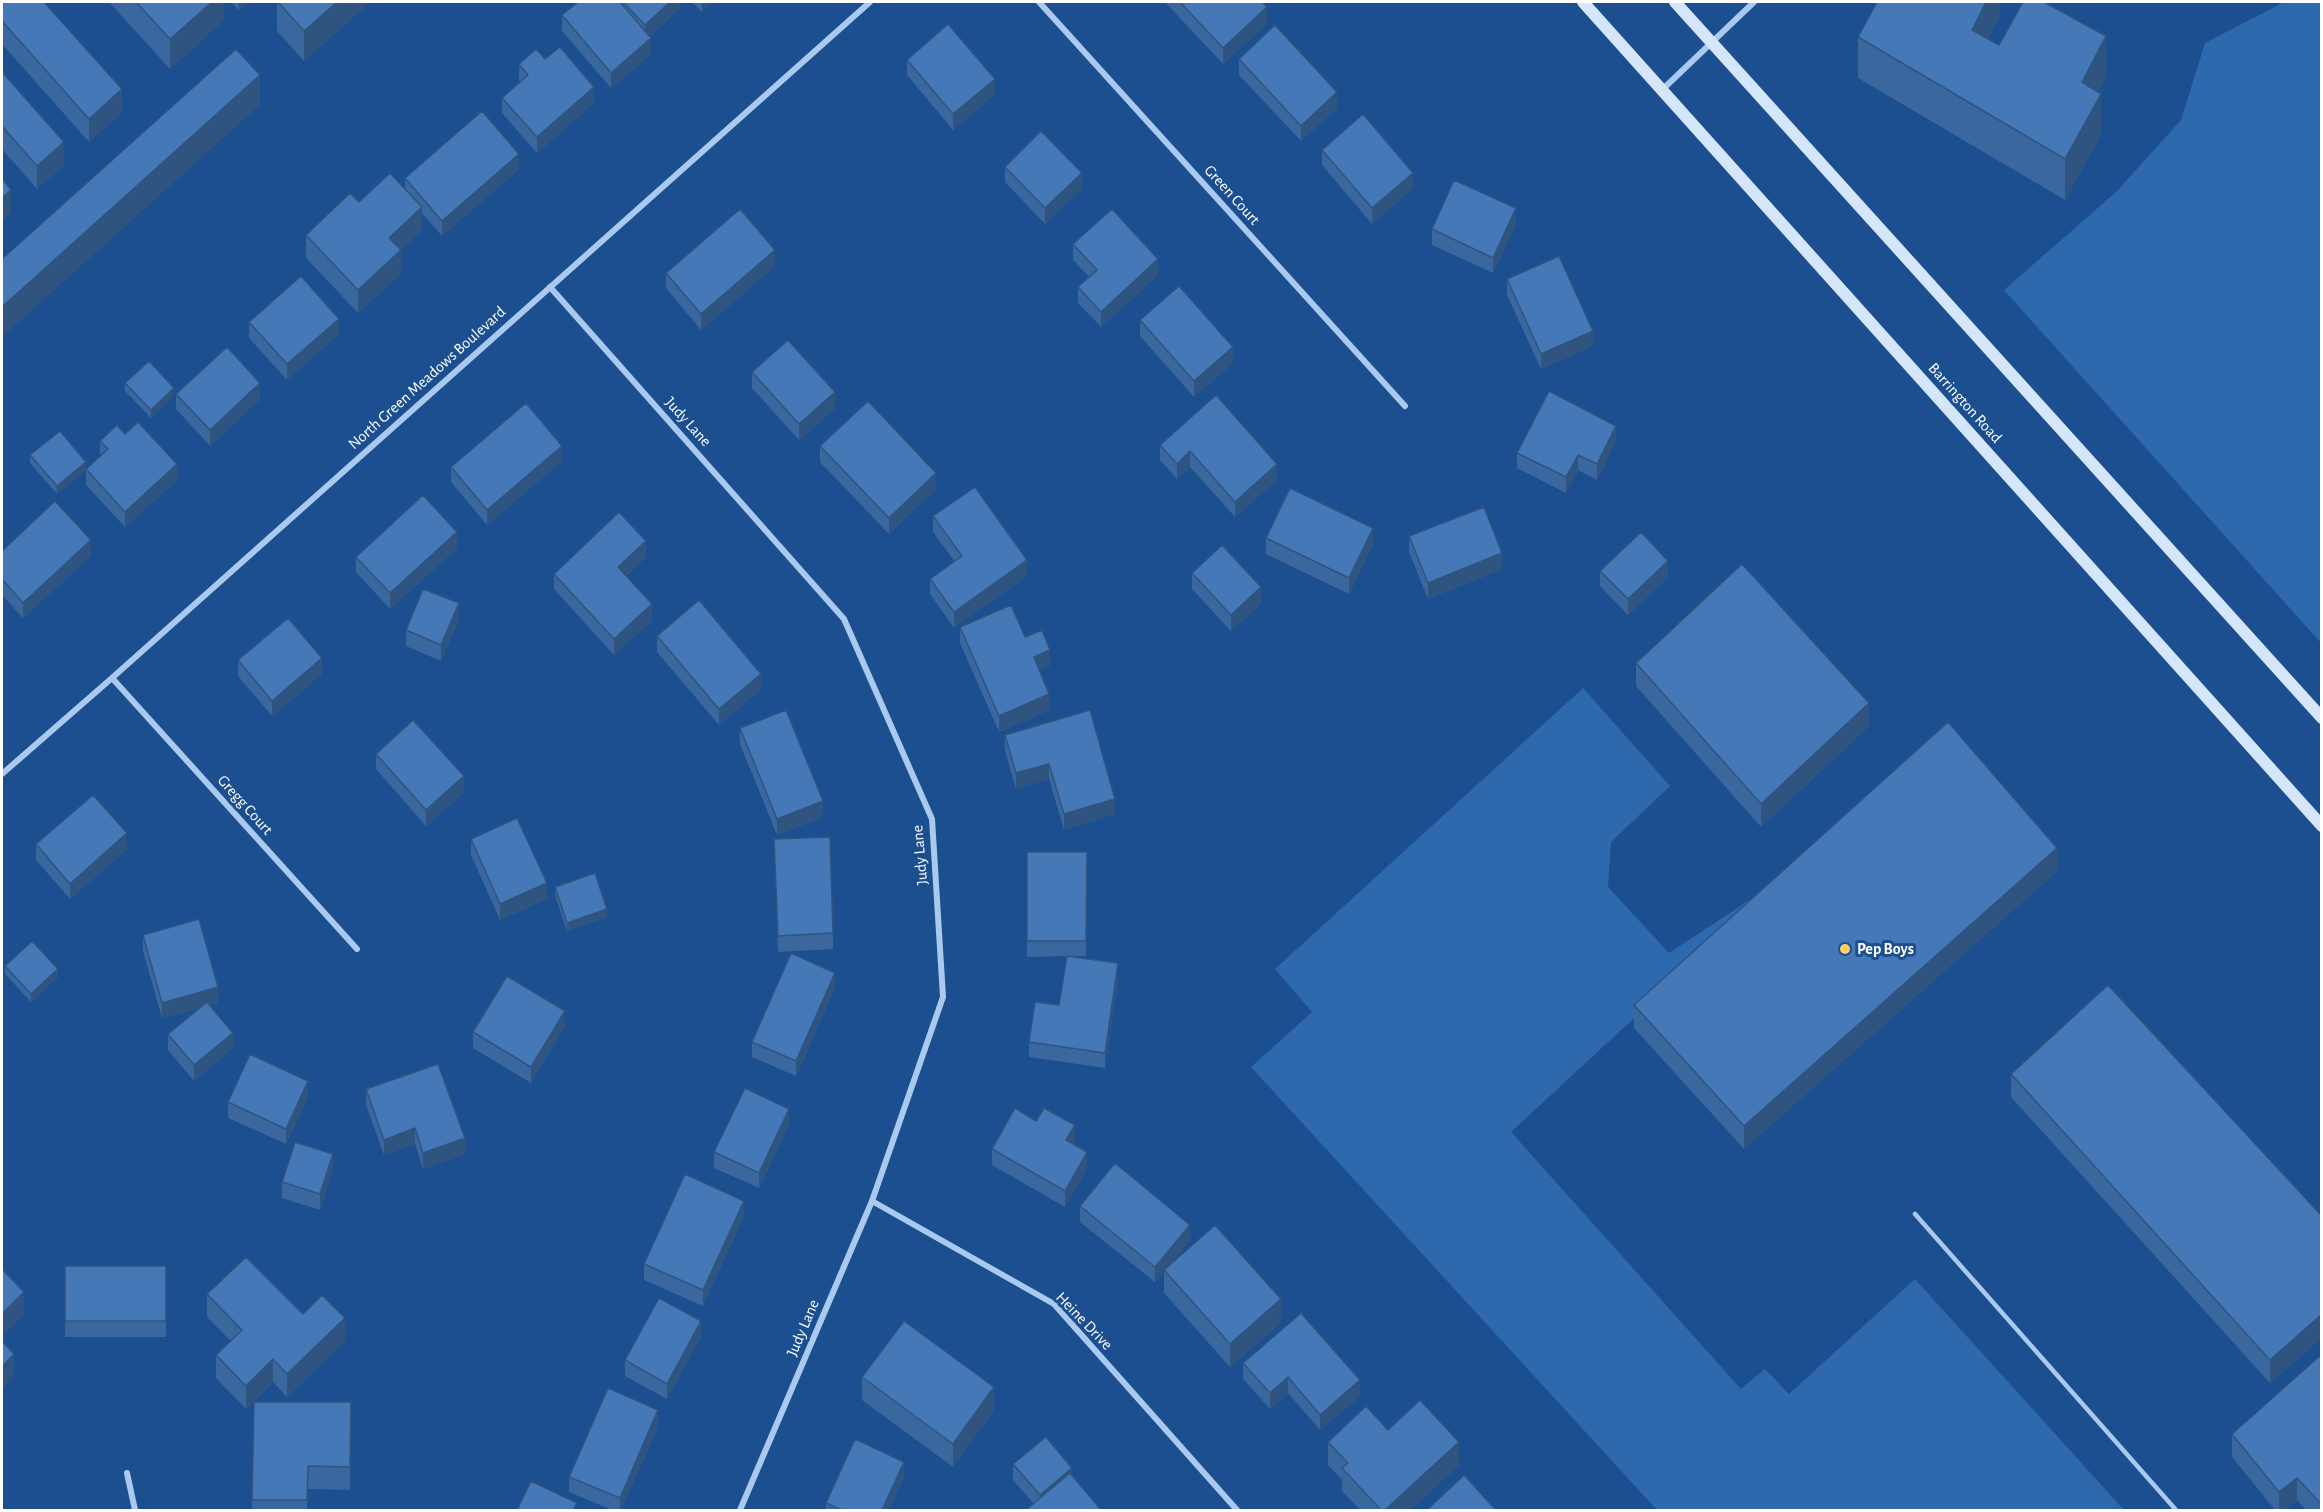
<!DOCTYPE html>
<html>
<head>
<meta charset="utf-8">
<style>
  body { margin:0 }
  #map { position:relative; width:2323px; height:1512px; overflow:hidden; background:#1b4f8f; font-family:"Alegreya Sans",sans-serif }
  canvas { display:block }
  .frame { position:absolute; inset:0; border:3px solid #fff; pointer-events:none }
</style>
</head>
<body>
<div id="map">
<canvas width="2323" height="1512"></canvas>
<div class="frame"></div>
</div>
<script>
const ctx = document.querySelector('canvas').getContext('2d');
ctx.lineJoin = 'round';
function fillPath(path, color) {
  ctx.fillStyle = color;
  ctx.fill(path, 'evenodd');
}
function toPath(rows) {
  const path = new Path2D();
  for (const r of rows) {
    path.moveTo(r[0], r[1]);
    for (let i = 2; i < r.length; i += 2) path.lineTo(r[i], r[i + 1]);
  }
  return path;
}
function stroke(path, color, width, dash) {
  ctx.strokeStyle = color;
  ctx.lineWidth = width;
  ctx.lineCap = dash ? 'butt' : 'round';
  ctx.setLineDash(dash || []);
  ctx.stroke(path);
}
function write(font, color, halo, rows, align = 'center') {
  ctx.font = font + ' "Alegreya Sans",sans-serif';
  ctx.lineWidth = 6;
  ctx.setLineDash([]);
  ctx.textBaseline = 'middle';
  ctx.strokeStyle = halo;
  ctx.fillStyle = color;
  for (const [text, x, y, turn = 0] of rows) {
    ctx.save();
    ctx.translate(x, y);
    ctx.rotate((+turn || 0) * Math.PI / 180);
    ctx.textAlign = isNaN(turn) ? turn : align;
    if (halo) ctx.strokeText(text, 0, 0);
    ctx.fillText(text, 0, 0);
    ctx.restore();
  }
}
fillPath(toPath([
  [2284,2,2321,2,2321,643,2004,290,2116,192,2181,120,2205,43],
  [1583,688,1670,786,1611,842,1608,887,1669,953,1792,872,1511,1132,1741,1389,1765,1369,1789,1394,1915,1279,2124,1510,1657,1510,1251,1067,1312,1012,1275,969]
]), '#2e69ad');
stroke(toPath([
  [1915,1214,2176,1510]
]), '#a9c9ee', 4.5);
stroke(toPath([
  [1039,2,1405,406],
  [1663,89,1754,2],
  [550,287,844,619,932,819,943,997,872,1201,740,1510],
  [112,678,357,949],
  [2,774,112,678,870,2],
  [872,1201,1054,1304,1237,1510],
  [127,1473,135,1510]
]), '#a9c9ee', 6);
stroke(toPath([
  [1583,2,2322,826],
  [1675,2,2322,718]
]), '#d6e6fa', 12);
fillPath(toPath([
  [2,2,122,112,89,142,2,44],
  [109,2,224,2,224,20,170,69],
  [231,2,250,2,239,11],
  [277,2,370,2,304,61,277,31],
  [578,2,680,2,680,8,650,36,651,54,611,88,562,31,562,15],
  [692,2,713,2,702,12],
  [1165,2,1262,2,1267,23,1223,64],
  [2000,2,2000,15,1988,39,1999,45,2106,77,2098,92,2101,135,2065,200,1858,78,1858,37],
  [545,59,594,103,537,153,502,113,502,98,521,82,519,80,519,64],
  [1239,59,1337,108,1301,141,1239,75],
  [907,60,995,94,953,130,907,75],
  [2,72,64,165,37,189,2,149],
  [1322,150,1413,188,1372,224,1322,165],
  [1005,167,1082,189,1045,224,1005,182],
  [519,169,442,236,422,213,422,230,401,250,401,273,358,313,306,258,306,235,359,202,405,189,405,178],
  [1516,224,1493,273,1432,245,1432,229],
  [1073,244,1158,275,1101,327,1078,303,1078,287,1089,277,1073,260],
  [775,266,701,330,666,288,666,273],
  [1507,279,1593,346,1541,369,1507,295],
  [1140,320,1233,363,1194,397,1140,336],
  [249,322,339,334,287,380,249,338],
  [752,372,835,408,799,440,752,388],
  [125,383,174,395,151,418,125,391],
  [176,394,260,399,210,446,176,409],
  [1216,395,1277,480,1235,517,1190,467,1177,479,1160,460,1160,445],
  [125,434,177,480,125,527,86,485,86,469,100,457,100,441],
  [1616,441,1597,480,1578,470,1566,493,1517,468,1517,453],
  [820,446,936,489,889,534,820,462],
  [30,455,86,470,57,494,30,463],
  [562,461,487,525,451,482,451,467],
  [933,516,1027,576,954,628,930,594,930,579,955,562,933,532],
  [1409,536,1502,569,1428,599,1409,552],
  [1266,538,1373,544,1349,594,1266,554],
  [457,548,390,609,356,572,356,557],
  [2,551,91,556,23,618,2,595],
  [646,557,626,576,652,620,614,655,554,589,554,574],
  [1600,571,1668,577,1628,615,1600,586],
  [1192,573,1261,603,1231,631,1192,589],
  [459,619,441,661,406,646,406,630],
  [960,627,1025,637,1050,666,1039,671,1049,710,999,732,960,643],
  [657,636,761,689,719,725,657,652],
  [238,660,322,674,272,716,238,676],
  [1636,663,1869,726,1761,827,1636,686],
  [1090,710,1115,814,1064,830,1049,779,1016,789,1005,751,1005,735],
  [740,728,823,817,777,835,740,744],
  [376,754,464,792,426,826,376,769],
  [471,839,547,899,500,920,471,855],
  [774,839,833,933,833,949,778,952],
  [36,844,127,849,70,899,36,860],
  [1027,852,1087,852,1086,956,1071,956,1118,979,1105,1068,1029,1057,1029,1042,1059,1005,1067,956,1027,957],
  [2057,871,1744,1149,1634,1028,1634,1005],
  [555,887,607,917,567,931,555,895],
  [143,935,218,1003,209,1005,233,1048,194,1081,168,1050,168,1034,200,1008,162,1018,143,951],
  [5,966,58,977,31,1002,5,974],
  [835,988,796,1076,752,1057,752,1042],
  [565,1026,531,1083,473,1048,473,1032],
  [2011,1074,2322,1216,2322,1337,2270,1383,2011,1097],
  [366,1089,465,1154,423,1169,415,1144,384,1155,366,1105],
  [308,1096,286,1144,228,1118,228,1102],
  [1036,1121,1075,1141,1073,1144,1087,1168,1065,1207,992,1165,992,1149],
  [789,1125,759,1188,714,1168,714,1152],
  [333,1169,320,1210,282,1198,282,1182],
  [1080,1206,1190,1240,1168,1266,1281,1322,1230,1367,1164,1293,1164,1271,1155,1282,1080,1222],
  [744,1216,703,1306,644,1280,644,1264],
  [65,1266,166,1266,166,1337,65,1337],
  [207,1294,303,1314,345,1341,287,1397,273,1382,246,1409,216,1378,216,1355,231,1341,207,1317],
  [701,1337,667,1399,625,1376,625,1360],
  [2322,1354,2322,1510,2306,1510,2297,1500,2285,1510,2275,1510,2232,1457,2232,1434],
  [1243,1363,1360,1396,1320,1430,1288,1393,1270,1409,1243,1379],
  [862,1377,994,1410,953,1467,862,1400],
  [254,1402,351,1402,350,1490,308,1489,307,1510,252,1510],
  [658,1426,621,1510,612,1510,569,1492,569,1477],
  [1388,1430,1459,1465,1410,1510,1360,1510,1342,1491,1342,1480,1328,1465,1328,1442],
  [1013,1464,1072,1476,1034,1504,1013,1480],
  [904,1477,889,1510,826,1510,826,1503]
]), '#3a679d');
fillPath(toPath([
  [212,2,224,2,224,20,170,69,170,39],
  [239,2,250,2,239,11],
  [337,2,370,2,304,61,304,31],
  [670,2,680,2,680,8,645,41,645,25],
  [702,2,713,2,702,12],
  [1986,2,2000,2,2000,15,1972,70,1972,30],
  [1267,7,1267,23,1223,64,1223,48],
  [2106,36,2106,77,2082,123,2082,82],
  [651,38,651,54,611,88,611,73],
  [260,75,260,105,2,337,2,307],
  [995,79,995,94,953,130,953,114],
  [594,87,594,103,537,153,537,137],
  [122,89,122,112,89,142,89,119],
  [1337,92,1337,108,1301,141,1301,126],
  [2101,94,2101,135,2065,200,2065,159],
  [64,142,64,165,37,189,37,166],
  [519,154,519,169,442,236,442,221],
  [1082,173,1082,189,1045,224,1045,208],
  [1413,173,1413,188,1372,224,1372,208],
  [11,190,11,213,2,221,2,198],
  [422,207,422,230,400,251,401,250,401,273,358,313,358,290,389,238],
  [1516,208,1516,224,1493,273,1493,258],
  [775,250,775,266,701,330,701,314],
  [1158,259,1158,275,1101,327,1101,312],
  [339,319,339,334,287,380,287,364],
  [1593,331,1593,346,1541,369,1541,354],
  [1233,347,1233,363,1194,397,1194,381],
  [260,383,260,399,210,446,210,430],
  [174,388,174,395,151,418,151,410],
  [835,392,835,408,799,440,799,424],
  [1616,426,1616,441,1597,480,1597,464],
  [562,446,562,461,487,525,487,510],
  [1190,451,1190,467,1177,479,1177,464],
  [1578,455,1578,470,1566,493,1566,477],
  [86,462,86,470,57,494,57,486],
  [177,464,177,480,125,527,125,512],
  [1277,464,1277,480,1235,517,1235,502],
  [936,473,936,489,889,534,889,518],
  [1373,528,1373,544,1349,594,1349,578],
  [457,532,457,548,390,609,390,593],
  [91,540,91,556,23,618,23,603],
  [646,541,646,557,618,583,618,567],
  [1502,553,1502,569,1428,599,1428,583],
  [1027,560,1027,576,954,628,954,612],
  [1668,561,1668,577,1628,615,1628,599],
  [1261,587,1261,603,1231,631,1231,615],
  [459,603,459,619,441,661,441,645],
  [652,604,652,620,614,655,614,639],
  [1050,650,1050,666,1034,673,1034,657],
  [322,658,322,674,272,716,272,701],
  [761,674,761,689,719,725,719,709],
  [1049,694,1049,710,999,732,999,716],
  [1869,703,1869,726,1761,827,1761,804],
  [1049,764,1049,779,1016,789,1016,773],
  [464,776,464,792,426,826,426,810],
  [1115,799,1115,814,1064,830,1064,814],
  [823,801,823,817,777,835,777,819],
  [127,833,127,849,70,899,70,884],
  [2057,848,2057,871,1744,1149,1744,1126],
  [547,883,547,899,500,920,500,904],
  [607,909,607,917,567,931,567,923],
  [1118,963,1118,979,1105,1068,1105,1053],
  [58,969,58,977,31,1002,31,994],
  [835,973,835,988,796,1076,796,1061],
  [218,987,218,1003,162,1018,162,1003],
  [565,1011,565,1026,531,1083,531,1067],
  [233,1033,233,1048,194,1081,194,1065],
  [308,1081,308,1096,286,1144,286,1129],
  [789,1109,789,1125,759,1188,759,1173],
  [1075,1125,1075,1141,1066,1156,1066,1140],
  [415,1128,415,1144,384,1155,384,1140],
  [465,1138,465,1154,423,1169,423,1153],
  [1087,1152,1087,1168,1065,1207,1065,1191],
  [333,1154,333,1169,320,1210,320,1194],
  [744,1201,744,1216,703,1306,703,1290],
  [1190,1225,1190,1240,1155,1282,1155,1267],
  [24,1292,24,1315,2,1337,2,1314],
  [1281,1299,1281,1322,1230,1367,1230,1344],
  [2322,1314,2322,1337,2270,1383,2270,1360],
  [345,1318,345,1341,287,1397,287,1374],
  [701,1321,701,1337,667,1399,667,1384],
  [14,1354,14,1377,2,1390,2,1367],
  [273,1359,273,1382,246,1409,246,1386],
  [1288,1377,1288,1393,1270,1409,1270,1393],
  [1360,1380,1360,1396,1320,1430,1320,1415],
  [994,1387,994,1410,953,1467,953,1444],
  [658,1410,658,1426,621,1510,620,1510,620,1498],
  [1459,1442,1459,1465,1410,1510,1385,1510],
  [904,1462,904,1477,889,1510,882,1510],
  [1072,1468,1072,1483,1040,1510,1040,1495],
  [2297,1478,2297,1500,2285,1510,2279,1510,2279,1492]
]), '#305480');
const building = toPath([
  [2,2,44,2,122,89,89,119,2,21,2,2],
  [136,2,212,2,170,39,136,2],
  [278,2,337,2,304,31,278,2],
  [578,2,620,2,651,38,611,73,562,15,578,2],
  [623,2,670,2,645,25,623,2],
  [1180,2,1262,2,1267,7,1223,48,1180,2],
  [1877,2,1986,2,1972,30,1999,45,2023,2,2044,2,2106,36,2082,82,2101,94,2065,159,1858,37,1877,2],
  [948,24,995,79,953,114,907,60,948,24],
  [1275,25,1337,92,1301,126,1239,59,1275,25],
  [560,47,594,87,537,137,502,98,528,75,519,64,536,49,545,59,560,47],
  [236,49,260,75,2,307,2,259,236,49],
  [2,72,64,142,37,166,2,126,2,72],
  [482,111,519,154,442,221,405,178,482,111],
  [1363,114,1413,173,1372,208,1322,150,1363,114],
  [1041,131,1082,173,1045,208,1005,167,1041,131],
  [390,173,422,207,389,238,401,250,358,290,306,235,350,193,359,202,390,173],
  [2,178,11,190,2,198,2,178],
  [1454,180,1516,208,1493,258,1432,229,1454,180],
  [740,209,775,250,701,314,666,273,740,209],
  [1112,209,1158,259,1101,312,1078,287,1097,270,1073,244,1112,209],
  [1559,256,1593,331,1541,354,1507,279,1559,256],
  [301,276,339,319,287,364,249,322,301,276],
  [1179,286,1233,347,1194,381,1140,320,1179,286],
  [788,340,835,392,799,424,752,372,788,340],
  [227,347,260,383,210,430,176,394,227,347],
  [149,361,174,388,151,410,125,383,149,361],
  [1549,391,1616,426,1597,464,1578,455,1566,477,1517,453,1549,391],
  [1216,395,1277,464,1235,502,1190,451,1177,464,1160,445,1216,395],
  [868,401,936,473,889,518,820,446,868,401],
  [526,403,562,446,487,510,451,467,526,403],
  [138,422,177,464,125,512,86,469,108,449,100,441,117,425,125,434,138,422],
  [60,431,86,462,57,486,30,455,60,431],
  [975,487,1027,560,954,612,930,579,962,556,933,516,975,487],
  [1290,488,1373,528,1349,578,1266,538,1290,488],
  [423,495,457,532,390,593,356,557,423,495],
  [55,501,91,540,23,603,2,579,2,551,55,501],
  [1484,507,1502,553,1428,583,1409,536,1484,507],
  [619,512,646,541,618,567,652,604,614,639,554,574,619,512],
  [1641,532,1668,561,1628,599,1600,571,1641,532],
  [1222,545,1261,587,1231,615,1192,573,1222,545],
  [1742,564,1869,703,1761,804,1636,663,1742,564],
  [423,589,459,603,441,645,406,630,423,589],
  [699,600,761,674,719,709,657,636,699,600],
  [1011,605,1025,637,1042,630,1050,650,1034,657,1049,694,999,716,960,627,1011,605],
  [288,618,322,658,272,701,238,660,288,618],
  [786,710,823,801,777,819,740,728,786,710],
  [1090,710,1115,799,1064,814,1049,764,1016,773,1005,735,1090,710],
  [413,720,464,776,426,810,376,754,413,720],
  [1948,722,2057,848,1744,1126,1634,1005,1948,722],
  [93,795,127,833,70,884,36,844,93,795],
  [517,818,547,883,500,904,471,839,517,818],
  [830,837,833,933,778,936,774,839,830,837],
  [1027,852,1087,852,1086,941,1027,941,1027,852],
  [595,873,607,909,567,923,555,887,595,873],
  [199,919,218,987,162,1003,143,935,199,919],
  [32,941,58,969,31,994,5,966,32,941],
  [791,953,835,973,796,1061,752,1042,791,953],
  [1067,956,1118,963,1105,1053,1029,1042,1035,1002,1059,1005,1067,956],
  [507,976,565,1011,531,1067,473,1032,507,976],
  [2108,985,2322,1216,2322,1314,2270,1360,2011,1074,2108,985],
  [207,1002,233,1033,194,1065,168,1034,207,1002],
  [250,1054,308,1081,286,1129,228,1102,250,1054],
  [438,1064,465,1138,423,1153,415,1128,384,1140,366,1089,438,1064],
  [745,1088,789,1109,759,1173,714,1152,745,1088],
  [1015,1108,1036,1121,1044,1108,1075,1125,1066,1140,1087,1152,1065,1191,992,1149,1015,1108],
  [295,1142,333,1154,320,1194,282,1182,295,1142],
  [1115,1163,1190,1225,1155,1267,1080,1206,1115,1163],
  [685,1174,744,1201,703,1290,644,1264,685,1174],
  [1215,1225,1281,1299,1230,1344,1164,1270,1215,1225],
  [246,1257,303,1314,322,1295,345,1318,287,1374,273,1359,246,1386,216,1355,242,1330,207,1294,246,1257],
  [65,1266,166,1266,166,1321,65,1321,65,1266],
  [2,1269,24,1292,2,1314,2,1269],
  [659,1298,701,1321,667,1384,625,1360,659,1298],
  [1301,1313,1360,1380,1320,1415,1288,1377,1270,1393,1243,1363,1301,1313],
  [904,1321,994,1387,953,1444,862,1377,904,1321],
  [2,1341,14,1354,2,1367,2,1341],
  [2322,1354,2322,1505,2297,1478,2279,1492,2232,1434,2322,1354],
  [608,1388,658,1410,620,1498,569,1477,608,1388],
  [1420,1400,1459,1442,1385,1510,1381,1510,1342,1468,1348,1463,1328,1442,1366,1406,1388,1430,1420,1400],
  [254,1402,351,1402,350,1467,308,1466,307,1500,252,1500,254,1402],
  [1046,1437,1072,1468,1040,1495,1013,1464,1046,1437],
  [855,1439,904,1462,882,1510,842,1510,826,1503,855,1439],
  [1070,1473,1101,1510,1026,1510,1070,1473],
  [1464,1475,1496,1510,1427,1510,1464,1475],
  [531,1481,577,1503,573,1510,517,1510,531,1481]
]);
fillPath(building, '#4478b7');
stroke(building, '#305480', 1.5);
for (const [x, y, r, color] of [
  [1845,949,6,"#ffd166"]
]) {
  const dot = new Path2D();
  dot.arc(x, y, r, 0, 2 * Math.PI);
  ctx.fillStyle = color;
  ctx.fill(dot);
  stroke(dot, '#1b4f8f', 2);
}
write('16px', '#fff', '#1b4f8f', [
  ["Green Court",1232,195,48],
  ["North Green Meadows Boulevard",427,378,-42],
  ["Barrington Road",1965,403,48],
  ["Judy Lane",688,422,48],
  ["Gregg Court",245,805,48],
  ["Judy Lane",920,855,-95],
  ["Heine Drive",1084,1321,46],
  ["Judy Lane",803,1328,-67]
]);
write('bold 16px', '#fff', '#1b4f8f', [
  ["Pep Boys",1857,949]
], 'left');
</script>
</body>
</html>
